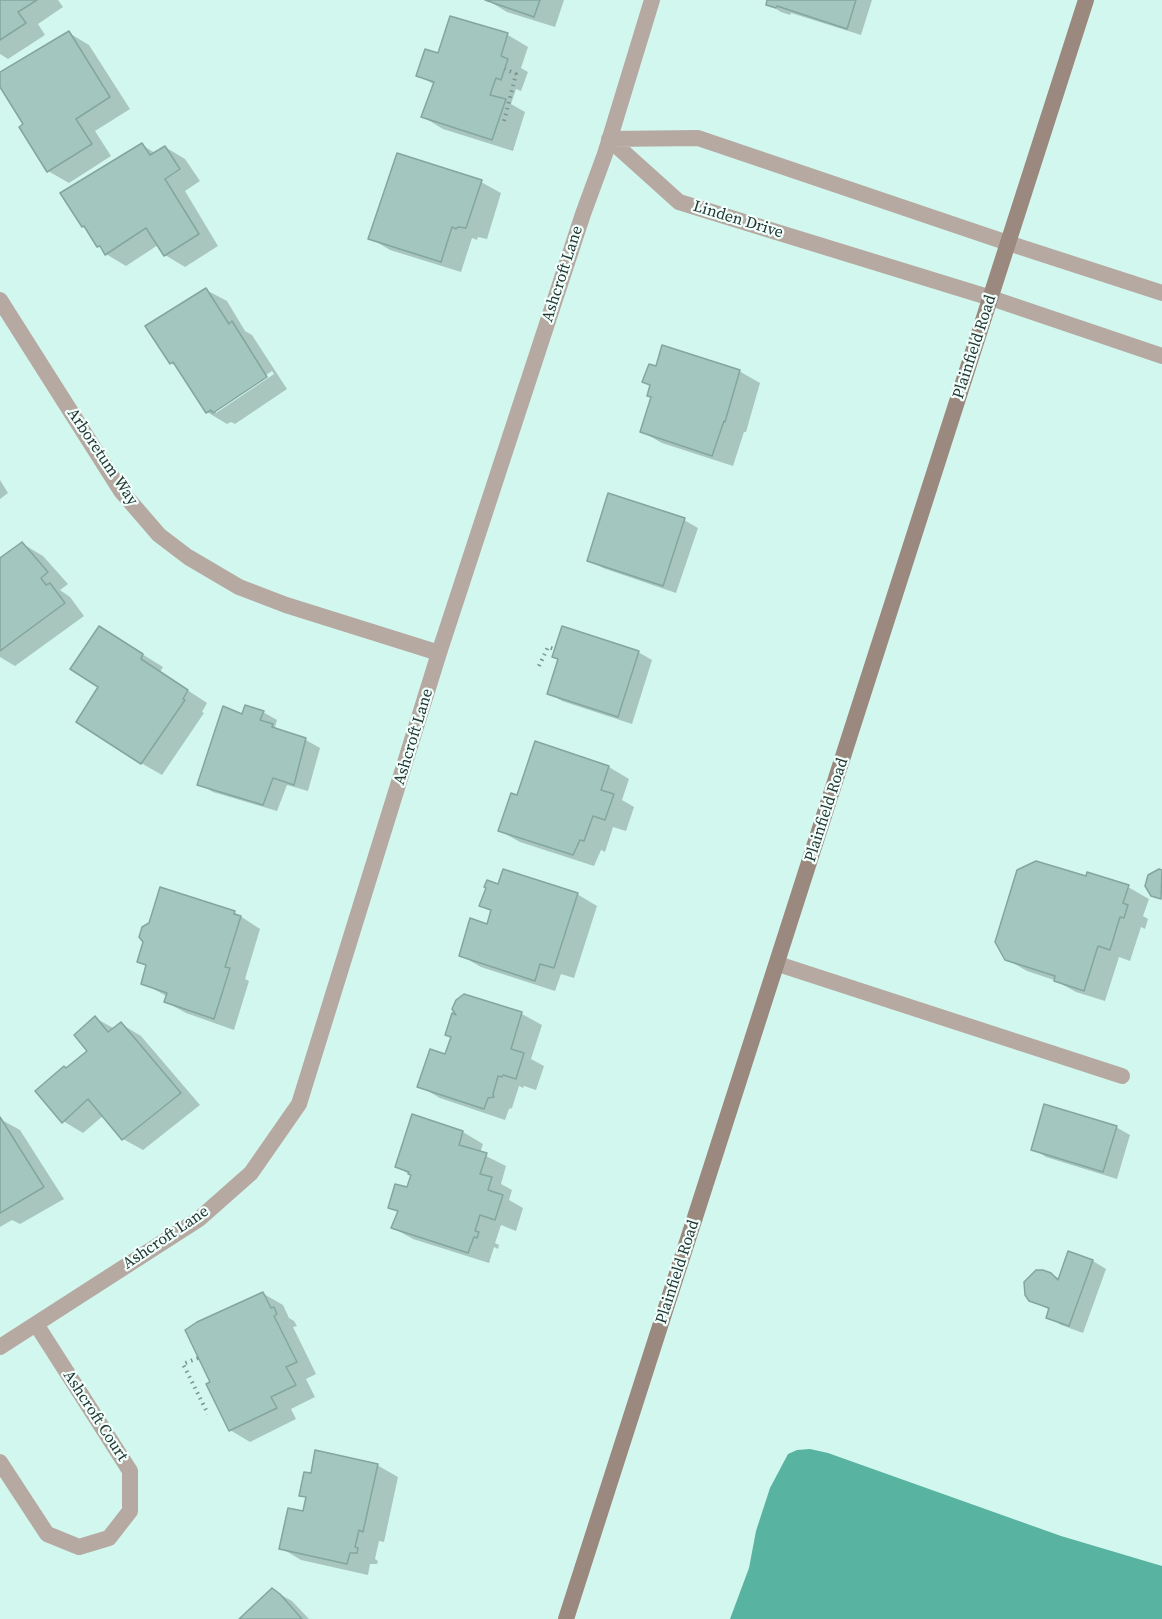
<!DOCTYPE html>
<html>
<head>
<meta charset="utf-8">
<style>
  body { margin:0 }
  canvas { display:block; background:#d2f7ee }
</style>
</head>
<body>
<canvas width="1162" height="1619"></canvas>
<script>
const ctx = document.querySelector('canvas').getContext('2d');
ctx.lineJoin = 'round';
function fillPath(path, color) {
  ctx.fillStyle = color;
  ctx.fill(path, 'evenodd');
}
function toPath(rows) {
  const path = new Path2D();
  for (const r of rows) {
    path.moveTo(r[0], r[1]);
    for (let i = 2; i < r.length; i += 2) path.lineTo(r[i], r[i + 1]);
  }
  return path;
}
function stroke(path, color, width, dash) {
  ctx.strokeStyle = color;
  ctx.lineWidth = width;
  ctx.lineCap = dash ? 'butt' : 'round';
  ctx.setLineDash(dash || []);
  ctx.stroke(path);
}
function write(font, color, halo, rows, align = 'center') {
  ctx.font = font + ' "Source Serif 4",serif';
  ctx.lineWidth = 4.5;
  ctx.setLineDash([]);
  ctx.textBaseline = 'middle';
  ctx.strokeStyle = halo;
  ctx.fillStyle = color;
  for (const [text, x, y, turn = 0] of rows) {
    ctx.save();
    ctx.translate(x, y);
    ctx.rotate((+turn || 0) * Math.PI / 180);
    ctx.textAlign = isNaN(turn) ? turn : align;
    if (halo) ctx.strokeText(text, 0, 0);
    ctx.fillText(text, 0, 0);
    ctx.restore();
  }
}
fillPath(toPath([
  [810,1449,828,1453,1061,1536,1162,1566,1162,1619,730,1619,749,1568,756,1531,770,1488,788,1454,797,1450]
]), '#58b3a0');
fillPath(toPath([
  [0,0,58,0,63,7,38,24,45,35,8,59,0,54],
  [487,0,564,0,555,27,507,12],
  [769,0,872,0,861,35,791,13,790,15,781,12,768,4],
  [451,17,508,35,528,47,521,68,528,72,521,91,516,89,511,104,525,112,513,151,443,129,423,117,435,85,418,75,439,55],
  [69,33,89,45,130,109,95,131,111,156,69,183,48,171,21,128,25,124,0,84,0,74],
  [142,145,155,153,165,147,185,159,200,181,185,191,218,246,185,267,165,255,158,245,126,266,106,254,104,249,98,246,88,229,83,226],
  [481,182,501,193,487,239,478,237,477,240,472,238,461,272,390,250,370,238],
  [206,290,227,301,245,331,252,335,287,389,235,424,231,422,227,424,207,412,179,368,171,363],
  [272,371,274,374,216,413,216,410],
  [657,368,739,371,760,383,746,432,744,432,733,466,662,443,642,432,653,397],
  [0,480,8,493,0,499],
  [684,520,698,528,676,593,603,568,589,560],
  [23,544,43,556,68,584,60,590,70,597,84,616,15,666,0,657,0,560],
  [100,628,163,667,160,672,207,703,202,712,204,713,162,775,141,763,100,687],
  [638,652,652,660,632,724,562,701,549,693],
  [246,707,263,712,277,720,275,727,286,734,306,740,320,748,308,791,287,785,277,811,213,792,199,784,243,716],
  [609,767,629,779,622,800,634,807,626,831,613,827,605,852,601,850,594,866,520,842,500,831,518,797],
  [1088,874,1128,887,1149,899,1143,916,1148,919,1145,929,1141,927,1130,961,1119,957,1105,1001,1076,992,1054,980,1027,971,1006,959,1087,878],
  [499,886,577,894,597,906,574,978,561,974,555,991,481,967,460,955,488,926,492,912,481,905],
  [234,912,260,929,245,979,249,981,234,1030,186,1013,166,1002,168,997,143,983],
  [465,995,522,1014,542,1025,531,1059,544,1066,536,1090,524,1086,523,1088,519,1086,512,1108,509,1109,505,1120,440,1098,419,1086,446,1056,461,1018],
  [95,1018,115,1029,121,1024,141,1036,200,1105,143,1150,123,1139,104,1115,83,1133,63,1121,67,1069,90,1051],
  [412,1116,463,1132,483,1144,480,1153,506,1166,501,1184,512,1190,509,1200,523,1208,516,1231,501,1225,495,1243,499,1245,498,1249,494,1247,489,1263,413,1239,393,1228,399,1213,389,1207,408,1189,412,1176,397,1167],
  [0,1119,20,1130,64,1199,20,1224,12,1220,0,1227],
  [1116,1127,1130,1135,1117,1179,1046,1157,1033,1149],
  [1069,1253,1093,1261,1106,1269,1083,1333,1061,1325,1048,1317,1050,1310,1030,1300,1051,1274,1060,1279],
  [262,1293,283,1305,289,1318,294,1321,297,1326,293,1327,316,1374,306,1379,315,1397,291,1409,296,1419,250,1442,230,1430,212,1382],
  [377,1465,398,1477,384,1542,379,1541,375,1559,378,1561,377,1564,370,1564,368,1575,301,1560,281,1548,304,1512,307,1498,301,1495,312,1475],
  [272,1590,292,1601,309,1619,241,1619]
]), '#0003');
const building = toPath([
  [0,0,37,0,18,12,26,23,0,40,0,0],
  [485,0,540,0,534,17,485,0],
  [767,0,856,0,847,29,777,6,776,8,766,5,767,0],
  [450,16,508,33,501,56,508,59,501,80,496,78,490,95,506,99,492,140,421,117,434,82,416,76,425,49,438,53,450,16],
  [69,31,110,97,76,119,92,144,47,172,19,127,23,124,0,87,0,72,69,31],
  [142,143,150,155,165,146,180,169,165,179,199,234,164,256,146,228,105,255,100,246,97,247,84,226,82,227,60,193,142,143],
  [397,153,482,180,466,228,458,227,456,229,452,227,441,262,368,239,397,153],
  [206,288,229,324,232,321,267,377,213,413,211,410,206,413,173,362,170,364,145,326,206,288],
  [662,345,740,370,725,422,724,421,712,456,640,432,651,397,647,396,650,385,642,382,649,364,656,366,662,345],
  [608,493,685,518,663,586,587,561,608,493],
  [22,542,48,572,41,578,46,585,50,583,65,603,0,651,0,558,22,542],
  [99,626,143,654,141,659,188,690,183,699,185,700,141,764,76,722,98,687,70,669,99,626],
  [562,626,639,651,618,717,547,694,558,659,552,657,562,626],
  [245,705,264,711,260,720,273,724,272,727,306,738,294,785,273,778,263,805,197,785,223,706,242,714,245,705],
  [535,741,609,766,601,790,614,794,605,820,593,816,584,841,580,840,573,855,498,831,511,793,517,795,535,741],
  [1036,861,1086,876,1087,872,1129,885,1123,903,1128,905,1124,918,1120,917,1110,950,1098,946,1084,991,1054,981,1055,976,1005,960,995,942,1017,870,1036,861],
  [503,869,578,893,554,968,540,964,535,981,459,956,470,918,487,924,491,910,479,906,486,888,484,887,487,880,498,884,503,869],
  [1159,869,1162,870,1161,899,1151,896,1145,886,1148,875,1159,869],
  [160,887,235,911,234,914,241,916,225,967,230,968,214,1019,164,1002,167,993,141,984,146,965,137,962,143,942,139,937,142,927,149,923,160,887],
  [464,994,522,1012,511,1049,524,1053,516,1079,503,1075,502,1077,498,1076,493,1094,494,1097,488,1098,484,1109,417,1087,430,1049,445,1054,451,1037,445,1035,452,1013,456,1015,452,1009,456,1000,464,994],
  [95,1016,108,1032,121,1022,181,1093,122,1140,88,1099,62,1123,35,1091,64,1066,66,1068,87,1051,74,1035,95,1016],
  [1044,1104,1117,1126,1103,1172,1031,1150,1044,1104],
  [412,1114,463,1131,459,1145,487,1153,480,1174,492,1177,488,1190,503,1195,495,1220,480,1215,475,1231,479,1232,477,1238,474,1237,468,1253,391,1228,398,1211,388,1208,395,1184,407,1187,411,1175,408,1174,409,1172,395,1167,412,1114],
  [0,1117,44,1187,0,1213,0,1117],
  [1068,1251,1093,1260,1069,1326,1046,1318,1049,1308,1029,1301,1025,1295,1024,1282,1036,1270,1043,1270,1051,1273,1058,1280,1068,1251],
  [263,1292,271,1308,274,1307,277,1314,274,1316,297,1362,286,1367,296,1385,271,1397,277,1408,229,1431,206,1384,210,1382,185,1330,197,1322,263,1292],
  [315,1450,378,1464,363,1532,359,1530,355,1547,358,1548,357,1553,350,1553,347,1564,279,1549,288,1508,303,1511,306,1497,299,1496,304,1472,311,1473,315,1450],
  [272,1588,280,1594,302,1619,239,1619,272,1588]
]);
fillPath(building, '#a3c7be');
stroke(building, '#83a69d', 1.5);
stroke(toPath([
  [504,121,516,74,505,69],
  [539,666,548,647,554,649],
  [198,1358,183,1364,208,1414]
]), '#7c958f', 4, [1.5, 4.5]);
stroke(toPath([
  [778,964,1122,1076]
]), '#b6a9a2', 16);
stroke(toPath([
  [609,139,679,202,991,298,1162,356],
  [609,139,698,138,1008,243,1162,293],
  [0,300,121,491,159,535,188,557,239,587,286,605,439,653],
  [0,1347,199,1219,251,1173,299,1104,439,653,583,214,605,154,652,0],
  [0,1462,47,1534,79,1547,109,1538,130,1511,130,1471,36,1324]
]), '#b6a9a2', 16);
stroke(toPath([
  [566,1619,1086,0]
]), '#9b887e', 16);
write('16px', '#273532', '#f0fffb', [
  ["Linden Drive",738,220,17],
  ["Ashcroft Lane",563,274,-72],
  ["Plainfield Road",975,347,-72],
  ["Arboretum Way",102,457,56],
  ["Ashcroft Lane",414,737,-73],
  ["Plainfield Road",827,810,-72],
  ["Ashcroft Lane",166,1238,-34],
  ["Plainfield Road",678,1272,-72],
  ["Ashcroft Court",95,1416,57]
]);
</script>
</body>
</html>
